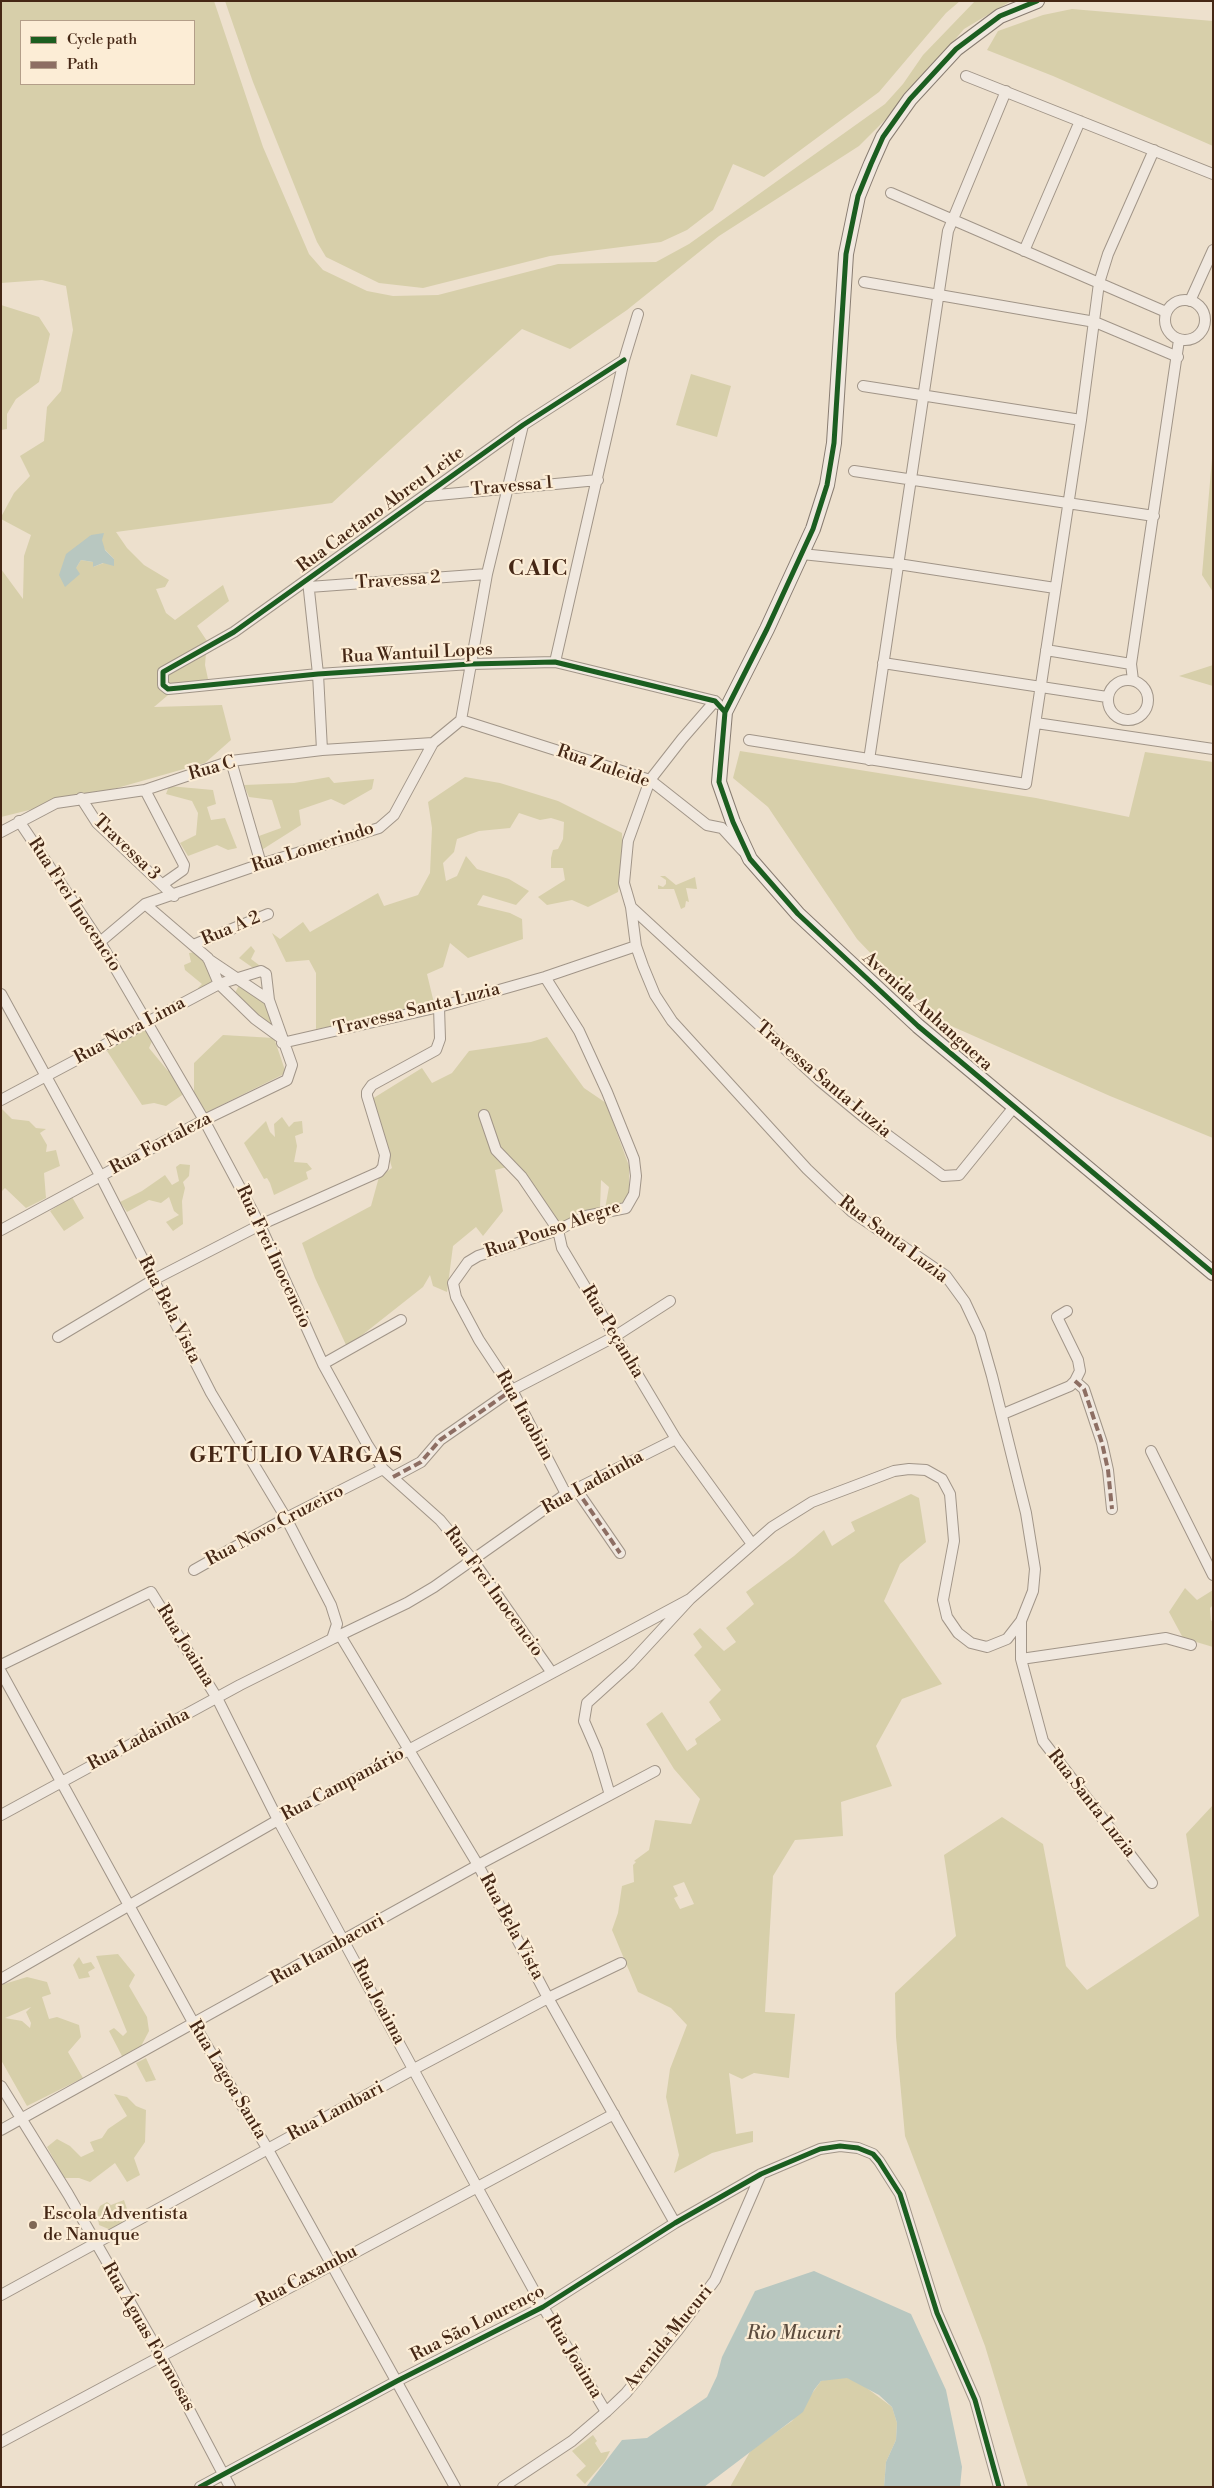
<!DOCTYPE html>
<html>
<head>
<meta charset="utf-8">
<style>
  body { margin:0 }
  #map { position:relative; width:1214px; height:2488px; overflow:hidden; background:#ede0cd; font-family:"Libre Bodoni",serif }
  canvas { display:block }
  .frame { position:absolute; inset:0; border:2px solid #452715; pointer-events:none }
  .legend { position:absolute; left:20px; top:20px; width:175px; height:65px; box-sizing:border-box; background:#fcedd6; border:1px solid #b39e89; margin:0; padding:6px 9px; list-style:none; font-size:15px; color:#452715 }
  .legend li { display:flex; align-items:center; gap:10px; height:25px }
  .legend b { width:25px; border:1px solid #b39e89 }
</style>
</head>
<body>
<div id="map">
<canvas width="1214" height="2488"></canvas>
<div class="frame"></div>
<ul class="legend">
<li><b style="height:6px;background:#1b5e20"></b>Cycle path</li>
<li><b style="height:6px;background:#8d6e63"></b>Path</li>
</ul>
</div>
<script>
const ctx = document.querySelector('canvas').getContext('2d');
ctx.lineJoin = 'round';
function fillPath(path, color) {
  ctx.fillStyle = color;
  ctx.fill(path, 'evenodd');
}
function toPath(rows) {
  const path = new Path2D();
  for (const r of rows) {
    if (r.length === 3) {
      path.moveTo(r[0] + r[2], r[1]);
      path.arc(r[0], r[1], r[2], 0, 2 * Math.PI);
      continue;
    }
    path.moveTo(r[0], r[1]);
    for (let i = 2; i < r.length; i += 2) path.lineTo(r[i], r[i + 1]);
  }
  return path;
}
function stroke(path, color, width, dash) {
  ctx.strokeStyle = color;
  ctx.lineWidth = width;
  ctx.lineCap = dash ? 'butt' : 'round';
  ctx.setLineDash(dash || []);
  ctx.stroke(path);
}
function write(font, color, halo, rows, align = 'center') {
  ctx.font = font + ' "Libre Bodoni",serif';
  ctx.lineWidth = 4.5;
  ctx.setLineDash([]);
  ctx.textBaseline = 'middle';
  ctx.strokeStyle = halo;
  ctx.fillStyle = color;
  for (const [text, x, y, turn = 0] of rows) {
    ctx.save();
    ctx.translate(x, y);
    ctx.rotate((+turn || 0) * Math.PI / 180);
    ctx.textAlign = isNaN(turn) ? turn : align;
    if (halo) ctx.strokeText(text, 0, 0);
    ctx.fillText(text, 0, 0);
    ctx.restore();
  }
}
fillPath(toPath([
  [1,1,214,1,263,147,309,254,323,270,367,291,393,296,438,295,558,264,656,262,689,244,885,104,903,84,923,55,975,1,1011,1,964,29,892,113,859,146,719,236,627,310,570,349,522,329,332,503,116,532,127,548,144,565,169,580,165,587,156,589,166,613,175,620,223,585,229,601,197,626,207,641,205,665,208,679,181,684,154,707,222,705,231,740,205,763,110,790,1,817,1,569,23,599,24,556,31,535,1,519,1,517,14,493,30,476,20,456,44,441,47,407,61,391,73,330,66,286,42,280,1,283],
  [21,21,194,21,194,84,21,84],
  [91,535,114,559,93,567,93,562,81,560,76,568],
  [225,1,960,1,946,13,879,92,764,177,733,164,713,210,687,230,661,242,550,256,423,288,379,283,326,257,317,242,253,82],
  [1072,9,1213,21,1213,146,1053,76,987,50,998,31,1043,15],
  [1,305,39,317,50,334,39,382,16,399,7,414,7,429,1,430],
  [691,374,731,386,717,437,676,425],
  [1213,447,1213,592,1202,575],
  [1213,665,1213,686,1179,676,1210,666],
  [740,751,1036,798,1129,817,1145,752,1213,762,1213,1138,1110,1096,949,1025,901,985,857,939,768,807,733,778],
  [329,777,334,783,374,779,372,789,344,805,331,799,299,810,301,825,260,851,259,836,281,828,272,800,249,797,244,785,294,783],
  [465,777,500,783,558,801,622,833,623,861,618,892,588,907,572,900,547,905,538,897,565,880,563,868,551,868,551,858,553,850,558,849,563,839,564,822,551,818,540,820,519,813,510,828,479,831,457,839,454,852,443,863,446,881,457,876,466,856,477,869,509,879,529,891,516,905,483,895,477,905,510,913,522,919,523,939,468,958,450,943,443,967,427,974,434,1003,383,1014,358,1022,316,1029,316,973,309,960,286,962,272,933,280,939,303,922,310,932,378,893,384,906,418,895,430,873,432,828,428,802],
  [169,786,213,790,216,804,207,807,211,820,225,818,237,848,228,850,217,845,188,856,180,843,196,835,198,813,192,801,166,794],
  [660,876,665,876,676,885,695,877,697,889,686,888,689,902,686,901,685,907,681,909,674,889,658,889,658,885,663,887,666,884,666,880],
  [251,946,255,951,251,959,263,968,256,970,239,958],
  [196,952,208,958,216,984,199,992,198,988,202,984,185,970,184,965,191,962,189,953],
  [240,983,267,1002,276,1030,255,1015,234,995],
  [143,1023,153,1039,149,1048,168,1071,172,1069,185,1093,166,1106,154,1103,142,1105,107,1051],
  [223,1035,274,1038,286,1073,205,1113,194,1094,194,1063],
  [547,1037,584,1088,606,1103,629,1166,629,1193,623,1205,605,1209,609,1187,601,1180,600,1209,558,1225,535,1204,507,1167,495,1170,503,1211,483,1236,476,1227,453,1246,447,1292,433,1286,430,1275,423,1287,347,1347,315,1278,302,1243,371,1206,379,1177,392,1168,372,1099,422,1068,432,1083,452,1073,469,1051,531,1042],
  [1,1108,12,1119,29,1121,36,1128,46,1129,40,1133,47,1145,46,1152,56,1150,60,1166,44,1173,46,1198,26,1208,5,1188,1,1192],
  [282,1117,289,1127,294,1122,302,1121,303,1133,295,1136,297,1146,294,1162,307,1163,312,1169,306,1172,308,1179,274,1195,270,1183,267,1178,264,1179,244,1143,266,1121,270,1132,275,1137,274,1124],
  [180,1164,190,1165,189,1176,183,1182,185,1188,182,1201,183,1224,173,1231,166,1222,179,1215,174,1211,169,1197,161,1203,149,1200,127,1212,120,1202,142,1191,165,1175,172,1185,179,1181,176,1167],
  [72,1197,84,1218,64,1231,50,1211],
  [911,1494,919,1498,926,1542,900,1564,884,1601,942,1684,902,1699,876,1746,892,1786,841,1802,843,1836,795,1840,773,1876,765,2012,795,2014,789,2078,754,2073,742,2079,729,2073,736,2134,753,2131,753,2142,712,2153,674,2173,679,2155,666,2097,670,2069,687,2025,671,2008,638,1992,612,1930,618,1913,622,1886,634,1882,633,1865,636,1862,634,1861,649,1850,655,1820,691,1824,700,1799,674,1769,646,1724,662,1712,687,1751,697,1744,695,1739,721,1720,709,1702,721,1690,694,1655,702,1647,693,1634,700,1628,724,1651,736,1642,726,1628,754,1604,746,1592,794,1556,824,1530,832,1546,855,1531,851,1522],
  [684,1882,694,1904,680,1909,674,1898,678,1896,673,1886],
  [1185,1588,1197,1600,1213,1590,1213,1605,1210,1608,1211,1621,1213,1620,1213,1647,1183,1638,1169,1612],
  [1213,1805,1213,2487,1028,2487,985,2346,905,2136,896,2037,895,1993,956,1936,944,1855,1002,1817,1043,1844,1066,1966,1087,1990,1199,1916,1186,1834],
  [118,1954,135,1975,129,1986,147,2017,149,2031,139,2050,123,2058,109,2031,114,2028,123,2036,127,2032,96,1956],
  [79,1957,83,1964,91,1962,95,1968,88,1972,90,1977,79,1979,73,1965],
  [27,1977,47,1982,51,1994,42,1997,49,2019,57,2017,79,2025,81,2037,68,2052,83,2078,27,2106,1,2060,1,1985],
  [31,2007,26,2012,31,2023,30,2028,22,2021,5,2018],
  [146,2058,156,2080,146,2082,136,2063],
  [114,2094,127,2097,136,2106,146,2110,145,2142,134,2158,140,2175,127,2182,115,2163,90,2182,79,2178,64,2178,47,2147,57,2139,70,2146,81,2157,94,2151,90,2142,102,2138,108,2129,127,2116],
  [124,2200,127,2209,126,2219,121,2225,111,2230,99,2225,97,2212,100,2206,107,2202,111,2205],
  [833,2378,848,2378,860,2383,892,2407,897,2423,896,2440,886,2462,884,2487,730,2487,751,2450,792,2421,821,2381],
  [593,2435,597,2441,595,2443,601,2453,610,2451,605,2461,585,2484,576,2475,586,2466,572,2451]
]), '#d7cfaa');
fillPath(toPath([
  [104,533,102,540,105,550,114,559,114,566,103,563,93,567,93,562,81,560,76,568,80,574,65,587,59,575,66,554,91,535],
  [814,2271,911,2314,946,2390,962,2467,960,2487,884,2487,886,2462,896,2440,897,2423,892,2407,879,2395,847,2378,821,2381,814,2390,803,2412,704,2487,586,2487,622,2440,647,2438,707,2397,717,2376,722,2357,755,2291]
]), '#b8c7c0');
const street = toPath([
  [966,76,1213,174],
  [891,193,1166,312],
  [1024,251,1080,121],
  [864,282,1095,322,1178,357],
  [1185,320,20],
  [1190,301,1213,250],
  [624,360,523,425,234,632,163,672,163,685,168,689,179,688,318,674,471,664,555,662,715,701,718,704],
  [863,386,1081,420],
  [854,471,1154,516],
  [427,496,598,480],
  [802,554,898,564,1055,588],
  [308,581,318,674,322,750],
  [309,587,487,574],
  [1046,650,1131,664],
  [555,662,624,360,638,314],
  [883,663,1107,697],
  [1128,700,20],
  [1133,680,1131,664,1179,340],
  [715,701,682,739,650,780,628,841,624,883,631,907,636,946,643,966,655,995,672,1021,807,1169,851,1211,946,1276,965,1302,980,1334,992,1376,1026,1513,1035,1569,1033,1591,1021,1621,1021,1659,1043,1741,1152,1883],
  [461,720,650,780,707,825,722,828,743,851],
  [461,720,487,574,523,425],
  [1036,723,1213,749],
  [749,740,1026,784,1081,420,1099,283,1108,254,1154,150],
  [869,760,948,231,1006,91],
  [231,761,261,864],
  [145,790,184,865,183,870,163,884],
  [81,798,97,823,174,896],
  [19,821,100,942,204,1120,260,1225,323,1364,367,1444,383,1469,440,1520,472,1559,552,1673],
  [1,832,56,803,145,790,231,761,322,750,433,743],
  [145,904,208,958,219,984,255,1019,281,1038],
  [631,907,820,1081,866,1119,943,1176,959,1175,1014,1107],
  [100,942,145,904,261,864,379,828,394,815,433,743,461,720],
  [193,945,268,914],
  [208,959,269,1000],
  [545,977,579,1031,607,1092,634,1159,636,1176,634,1194,626,1208,586,1216,558,1230,478,1256,468,1262,453,1283,456,1297,479,1340,512,1390,566,1494],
  [1,994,101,1177,211,1393,286,1518,331,1605,337,1624,332,1639,240,1685,1,1815],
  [282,1043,439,1007,545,977,636,946],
  [1,1100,219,984,261,971,266,974,269,1000,292,1065,287,1080,204,1120,1,1230],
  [484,1115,496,1150,522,1177,558,1230,562,1248,676,1439,752,1544],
  [58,1337,155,1279,260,1225,379,1172,383,1167,385,1155,367,1096,367,1092,372,1085,436,1050,440,1039,439,1007],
  [323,1364,401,1320],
  [1075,1381,1084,1389,1102,1443,1108,1470,1112,1509],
  [1003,1414,1070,1386,1075,1381,1080,1371,1078,1360,1057,1317,1067,1311],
  [1151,1451,1213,1575],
  [393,1477,421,1462,440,1440,512,1390,614,1337,670,1301],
  [576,1489,620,1553],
  [194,1570,286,1518,383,1469],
  [340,1635,478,1865,548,1998,675,2223],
  [334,1638,407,1603,434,1587,566,1494,676,1439],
  [1021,1659,1166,1638,1191,1645],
  [1,1665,151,1592,217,1698,278,1820,477,2187,543,2307,606,2412],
  [1,1672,194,2024,267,2148,455,2487],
  [610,1795,597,1751,584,1721,587,1703,630,1664,690,1599,772,1527,812,1502,894,1471,909,1469,926,1470,942,1479,950,1494,954,1541,943,1600,947,1617,958,1633,971,1643,987,1647,1007,1639,1021,1621],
  [1,1979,278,1820,690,1599],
  [1,2086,68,2194,161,2356,230,2487],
  [1,2130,478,1865,655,1771],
  [1,2295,414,2069,548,1998,621,1963],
  [1,2442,614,2114],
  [200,2487,397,2381,543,2307,675,2223,761,2174,820,2149,840,2146,858,2148,873,2154,879,2161,900,2194,937,2313,975,2400,999,2487],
  [503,2487,572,2441,606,2412,626,2393,678,2330,715,2280,761,2174]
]);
const secondary = toPath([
  [1037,1,1000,16,956,49,910,99,883,137,871,164,858,196,846,254,834,443,827,485,813,529,767,629,725,712,719,782,733,822,750,859,798,914,918,1026,1213,1273]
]);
stroke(street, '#a19588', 12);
stroke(secondary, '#887c71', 16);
stroke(street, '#f0e8df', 10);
stroke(secondary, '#f0e8df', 14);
stroke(toPath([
  [1075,1381,1084,1389,1102,1443,1108,1470,1112,1509],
  [393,1477,421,1462,440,1440,512,1390],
  [576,1489,620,1553]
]), '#8d6e63', 4, [8, 4]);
stroke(toPath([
  [1037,1,1000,16,956,49,910,99,883,137,871,164,858,196,846,254,834,443,827,485,813,529,767,629,725,712,719,782,733,822,750,859,798,914,918,1026,1213,1273],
  [624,360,523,425,234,632,163,672,163,685,168,689,179,688,318,674,471,664,555,662,715,701,725,712],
  [200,2487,397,2381,543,2307,675,2223,761,2174,820,2149,840,2146,858,2148,873,2154,879,2161,900,2194,937,2313,975,2400,999,2487]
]), '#1b5e20', 5);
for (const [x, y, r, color] of [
  [33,2225,5,"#806855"]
]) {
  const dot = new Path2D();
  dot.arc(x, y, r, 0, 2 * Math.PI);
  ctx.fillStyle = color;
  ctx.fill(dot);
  stroke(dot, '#fcedd6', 2);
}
write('18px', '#452715', '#fcedd6', [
  ["Travessa 1",512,487,-5],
  ["Rua Caetano Abreu Leite",381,510,-36],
  ["Travessa 2",398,581,-4],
  ["Rua Wantuil Lopes",417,654,-3],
  ["Rua Zuleide",603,767,19],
  ["Rua C",212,769,-16],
  ["Travessa 3",126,848,44],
  ["Rua Lomerindo",313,848,-18],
  ["Rua Frei Inocencio",74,905,57],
  ["Rua A 2",231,929,-23],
  ["Travessa Santa Luzia",417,1010,-14],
  ["Avenida Anhanguera",927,1012,42],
  ["Rua Nova Lima",130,1031,-28],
  ["Travessa Santa Luzia",823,1080,40],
  ["Rua Fortaleza",161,1144,-28],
  ["Rua Pouso Alegre",553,1230,-19],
  ["Rua Santa Luzia",893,1240,37],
  ["Rua Frei Inocencio",273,1257,65],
  ["Rua Bela Vista",169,1310,63],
  ["Rua Peçanha",612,1332,59],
  ["Rua Itaobim",524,1416,61],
  ["Rua Ladainha",593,1483,-29],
  ["Rua Novo Cruzeiro",275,1526,-28],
  ["Rua Frei Inocencio",493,1592,54],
  ["Rua Joaima",185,1646,58],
  ["Rua Ladainha",139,1740,-28],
  ["Rua Campanário",343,1785,-28],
  ["Rua Santa Luzia",1091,1804,52],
  ["Rua Bela Vista",511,1927,62],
  ["Rua Itambacuri",328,1950,-29],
  ["Rua Joaima",378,2002,62],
  ["Rua Lagoa Santa",227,2080,59],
  ["Rua Lambari",336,2112,-28],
  ["Rua Caxambu",307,2277,-28],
  ["Rua São Lourenço",478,2324,-27],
  ["Rua Águas Formosas",148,2337,60],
  ["Avenida Mucuri",669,2338,-51],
  ["Rua Joaima",573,2357,59]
]);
write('18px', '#452715', '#fcedd6', [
  ["Escola Adventista",43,2215],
  ["de Nanuque",43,2236]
], 'left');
write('italic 19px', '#5c4c3e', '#fcedd6', [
  ["Rio Mucuri",794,2334]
]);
ctx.letterSpacing = '1px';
write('bold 22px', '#452715', '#fcedd6', [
  ["CAIC",538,570],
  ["GETÚLIO VARGAS",296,1457]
]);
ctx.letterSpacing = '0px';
</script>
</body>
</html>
